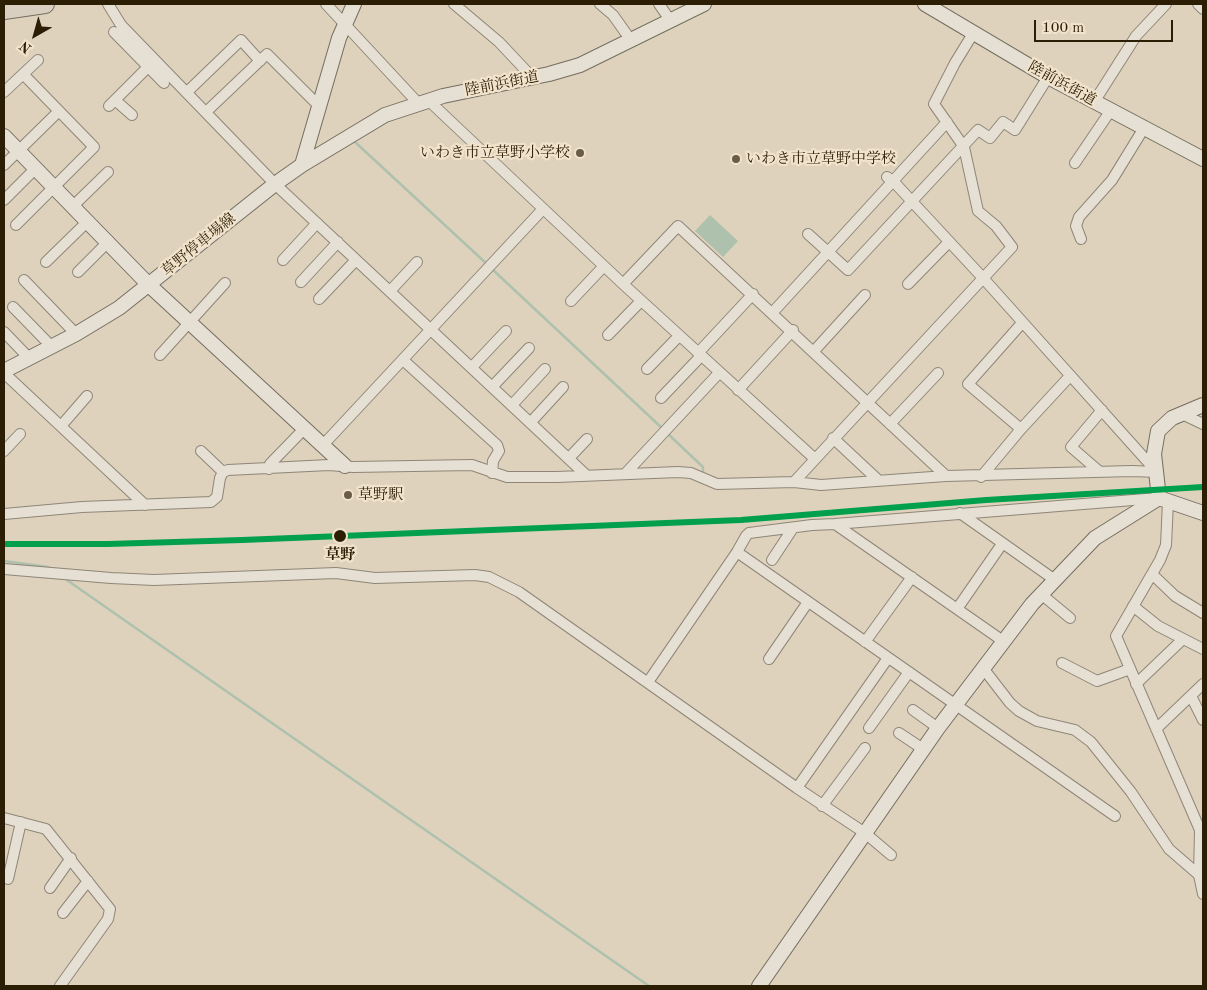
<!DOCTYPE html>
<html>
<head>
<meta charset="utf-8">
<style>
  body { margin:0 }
  #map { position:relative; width:1207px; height:990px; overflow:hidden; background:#ded2bd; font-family:"Old Standard TT",serif }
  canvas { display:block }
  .frame { position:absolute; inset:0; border:5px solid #2c1d05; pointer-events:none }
  .north { position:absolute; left:10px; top:10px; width:50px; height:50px; -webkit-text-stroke:4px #f2e4cc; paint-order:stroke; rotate:218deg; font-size:14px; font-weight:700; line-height:20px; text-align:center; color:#2c1d05 }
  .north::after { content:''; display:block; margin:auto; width:18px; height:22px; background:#2c1d05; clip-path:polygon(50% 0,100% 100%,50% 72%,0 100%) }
  .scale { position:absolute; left:1034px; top:20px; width:139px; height:22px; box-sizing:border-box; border:2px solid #2c1d05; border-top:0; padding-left:6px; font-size:15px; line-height:18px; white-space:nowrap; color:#2c1d05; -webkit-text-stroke:4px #f2e4cc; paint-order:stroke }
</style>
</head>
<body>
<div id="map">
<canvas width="1207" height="990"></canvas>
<div class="frame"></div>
<div class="north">N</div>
<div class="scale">100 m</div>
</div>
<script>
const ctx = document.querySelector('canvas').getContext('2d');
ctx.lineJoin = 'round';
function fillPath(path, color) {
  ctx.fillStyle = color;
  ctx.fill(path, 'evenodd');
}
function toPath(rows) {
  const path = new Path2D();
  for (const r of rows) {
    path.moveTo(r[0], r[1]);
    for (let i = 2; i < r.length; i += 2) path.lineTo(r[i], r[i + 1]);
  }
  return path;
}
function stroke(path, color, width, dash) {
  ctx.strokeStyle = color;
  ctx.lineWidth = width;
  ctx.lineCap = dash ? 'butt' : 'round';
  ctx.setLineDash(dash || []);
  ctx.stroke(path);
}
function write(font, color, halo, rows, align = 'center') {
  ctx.font = font + ' "Old Standard TT","Noto Serif JP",serif';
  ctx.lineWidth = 4.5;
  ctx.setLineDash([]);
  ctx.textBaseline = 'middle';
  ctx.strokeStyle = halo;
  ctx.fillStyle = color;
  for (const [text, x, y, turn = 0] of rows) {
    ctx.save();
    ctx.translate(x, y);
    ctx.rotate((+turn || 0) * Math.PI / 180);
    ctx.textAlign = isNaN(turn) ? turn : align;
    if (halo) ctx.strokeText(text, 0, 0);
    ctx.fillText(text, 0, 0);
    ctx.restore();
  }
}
fillPath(toPath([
  [710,215,738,241,723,257,695,231]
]), '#aec1ad');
stroke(toPath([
  [355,142,488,265],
  [492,269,663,429],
  [667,433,703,467,703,473],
  [4,561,48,567,51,569],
  [64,578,649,986]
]), '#aec1ad', 2.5);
const street = toPath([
  [108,4,121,25,275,184,586,475],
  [326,4,418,103],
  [454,4,499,42,532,77],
  [600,4,613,15,630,39],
  [659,4,670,20],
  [1198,4,1203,9],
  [114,32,164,83],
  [4,92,38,60],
  [187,92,241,40,260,61],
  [115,100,132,115],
  [428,100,623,284,815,459],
  [1094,102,1136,36,1166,4],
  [109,106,148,67],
  [206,112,267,54,319,106],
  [1075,163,1111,110],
  [4,165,59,111],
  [887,177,893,181,983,278,1156,471],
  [4,200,35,169],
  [72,207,108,172],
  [16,225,94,147,23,74],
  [808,234,848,270,978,130,990,138,1003,122,1015,130,1048,77],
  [1081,239,1076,226,1079,217,1112,180,1144,128],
  [283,260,317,223],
  [46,262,87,222],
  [78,272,107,243],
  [24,280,76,334],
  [301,282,338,242],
  [623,284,678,226,946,476],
  [908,284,949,242],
  [390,291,417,262],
  [319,299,356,260],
  [571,301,604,266],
  [13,307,52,347],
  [773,312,947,122],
  [4,332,29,358],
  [608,335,641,301],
  [814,351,865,295],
  [698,353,753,294],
  [160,355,225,283],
  [403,360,497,445,499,451,493,461,492,473],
  [472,367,506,331],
  [647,369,679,336],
  [4,373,145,505],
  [492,387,529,348],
  [738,390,793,330],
  [661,398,701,356],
  [512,405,545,369],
  [1180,413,1203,424],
  [531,422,563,387],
  [890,424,938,373],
  [61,426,87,396],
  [1021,429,968,384,1022,323],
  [833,438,878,480],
  [323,445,543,209],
  [4,451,20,434],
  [201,451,223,472],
  [569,458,587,439],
  [269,469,270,464,304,429],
  [1100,472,1071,447,1102,410],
  [625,474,719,373],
  [981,477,1021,429,1070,376],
  [794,482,1012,247,996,226,978,211,964,147,934,104,955,63,974,32],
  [1168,501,1166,545,1160,560,1116,636,1200,830,1199,875],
  [960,513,1055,580],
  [4,514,82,507,211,502,217,497,220,478,223,472,228,470,329,465,353,467,472,465,507,477,557,477,678,472,691,473,717,484,794,482,821,485,946,476,1132,471,1157,472],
  [835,524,1158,498],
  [737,552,1115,816],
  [772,560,793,528],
  [4,569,111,578,154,580,336,573,375,578,475,575,489,577,519,592,797,788,865,833,891,855],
  [1152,574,1175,596,1203,613],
  [1041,594,1070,618],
  [1133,606,1158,626,1203,649],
  [957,609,1002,544],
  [865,642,912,577],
  [769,659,808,602],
  [1062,663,1097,681,1130,669],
  [983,668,1010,703,1019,711,1037,721,1075,730,1091,742,1131,792,1169,849,1199,875,1203,894],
  [648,682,737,552,746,536,749,533,812,525,835,524,1003,641],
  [1136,684,1183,639],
  [1191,696,1203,720],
  [913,710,938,728],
  [869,728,909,672],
  [1156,729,1203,684],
  [899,733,923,749],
  [797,788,888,658],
  [822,806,865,748],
  [4,818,46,829,110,909,108,919,60,986],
  [8,879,21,822],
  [50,888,71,858],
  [63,913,88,881]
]);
const secondary = toPath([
  [925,4,1048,77,1203,159],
  [4,136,149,285,345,466],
  [302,165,385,115,443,96,549,74,580,65,704,4],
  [4,371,76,334,119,308,275,184,302,165,339,38,354,4],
  [1159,498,1203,513],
  [759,986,938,728,1032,604,1095,538,1159,498,1154,454,1158,431,1172,418,1203,405]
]);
const highway = toPath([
  [4,10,45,4]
]);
stroke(street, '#8f8677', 12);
stroke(secondary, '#756d5f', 16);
stroke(highway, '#756d5f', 20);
stroke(street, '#e5dfd4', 10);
stroke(secondary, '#e5dfd4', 14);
stroke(highway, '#d8cfc0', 18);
stroke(toPath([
  [4,544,108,544,242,540,741,520,986,500,1203,487]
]), '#029f4d', 6);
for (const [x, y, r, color] of [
  [580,153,5,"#6a5c45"],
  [736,159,5,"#6a5c45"],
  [348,495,5,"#6a5c45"],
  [340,536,7,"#2c1d05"]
]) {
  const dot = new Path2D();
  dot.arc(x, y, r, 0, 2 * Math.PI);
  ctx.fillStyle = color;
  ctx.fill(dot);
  stroke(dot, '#f2e4cc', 2);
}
write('15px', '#2c1d05', '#f2e4cc', [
  ["陸前浜街道",502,84,-11],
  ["陸前浜街道",1062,84,29],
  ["草野停車場線",199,245,-39]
]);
write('15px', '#2c1d05', '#f2e4cc', [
  ["いわき市立草野小学校",570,153,"right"],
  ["いわき市立草野中学校",746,159],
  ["草野駅",358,495]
], 'left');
write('bold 15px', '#2c1d05', '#f2e4cc', [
  ["草野",340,555]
]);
</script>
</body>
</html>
